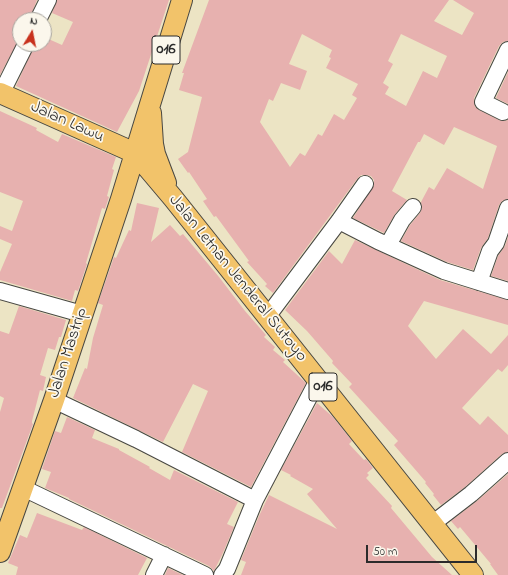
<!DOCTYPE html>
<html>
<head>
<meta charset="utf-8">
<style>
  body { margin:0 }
  #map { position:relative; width:508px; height:575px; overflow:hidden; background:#ece4c4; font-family:"Indie Flower",sans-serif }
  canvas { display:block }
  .north { position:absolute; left:12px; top:12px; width:40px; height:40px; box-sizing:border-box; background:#fbf7ec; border:1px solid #a8a59f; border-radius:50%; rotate:10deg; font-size:11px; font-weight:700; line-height:16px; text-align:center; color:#2b2b2b }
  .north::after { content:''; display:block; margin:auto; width:14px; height:18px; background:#c8321e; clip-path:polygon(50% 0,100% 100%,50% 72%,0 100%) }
  .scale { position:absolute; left:366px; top:545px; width:111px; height:18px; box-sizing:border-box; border:2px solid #2b2b2b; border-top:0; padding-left:5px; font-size:12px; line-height:14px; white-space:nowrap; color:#2b2b2b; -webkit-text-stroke:3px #fbf7ec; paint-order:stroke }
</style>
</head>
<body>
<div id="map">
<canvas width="508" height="575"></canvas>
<div class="north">N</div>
<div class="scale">50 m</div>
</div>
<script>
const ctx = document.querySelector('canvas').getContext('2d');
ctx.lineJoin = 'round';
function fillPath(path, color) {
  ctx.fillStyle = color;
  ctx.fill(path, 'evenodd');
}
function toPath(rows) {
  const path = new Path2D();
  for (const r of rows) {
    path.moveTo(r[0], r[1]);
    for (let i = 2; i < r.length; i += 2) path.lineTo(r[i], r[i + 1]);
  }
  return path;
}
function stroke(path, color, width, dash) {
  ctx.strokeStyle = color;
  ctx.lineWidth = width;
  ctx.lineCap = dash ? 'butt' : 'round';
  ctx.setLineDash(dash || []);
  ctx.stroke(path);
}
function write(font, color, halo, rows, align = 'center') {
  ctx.font = font + ' "Indie Flower",sans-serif';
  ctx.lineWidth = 3.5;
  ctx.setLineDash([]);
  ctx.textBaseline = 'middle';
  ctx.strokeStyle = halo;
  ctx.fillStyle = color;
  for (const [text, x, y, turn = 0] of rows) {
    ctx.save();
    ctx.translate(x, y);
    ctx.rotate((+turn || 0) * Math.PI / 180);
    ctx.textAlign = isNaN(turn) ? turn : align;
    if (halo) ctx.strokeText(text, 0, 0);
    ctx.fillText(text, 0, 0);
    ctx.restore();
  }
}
fillPath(toPath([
  [0,0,37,0,29,20,20,20,20,37,0,75],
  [57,0,169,0,139,91,117,132,16,86,35,44,44,44,44,37,62,45,73,22,52,13],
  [209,0,449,0,434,21,462,35,474,13,453,0,508,0,508,41,503,42,499,46,474,98,474,102,475,107,479,110,499,120,503,121,508,120,508,199,502,201,499,205,488,238,481,248,473,270,447,262,401,241,410,225,420,213,422,208,421,202,429,187,434,190,447,168,483,189,497,146,454,127,444,145,424,134,420,142,418,142,392,191,407,200,395,214,384,233,353,218,374,185,374,180,371,176,366,175,361,175,357,179,273,293,265,286,267,284,247,262,249,261,216,216,214,217,203,201,207,199,189,172,188,173,178,159,188,152,202,97,179,90,184,73,182,73],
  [302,34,332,50,329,57,331,58,326,68,358,84,352,95,357,98,344,120,334,114,322,136,318,134,305,156,300,153,290,167,260,122,269,99,273,101,281,83,300,90,307,71,289,64],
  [401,34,447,56,437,78,423,71,406,106,385,94,389,87,383,83,393,64,388,61],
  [508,72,508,104,496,98],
  [0,111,37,128,36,130,58,142,62,134,116,157,112,169,114,170,107,196,109,197,105,209,102,208,86,263,87,264,78,291,75,290,72,301,0,280,0,272,12,244,0,239,0,226,12,231,23,201,0,192],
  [137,203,159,208,151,242,170,225,180,236,183,234,219,277,245,311,266,335,264,337,275,347,273,350,285,360,283,362,306,383,251,487,182,452,208,391,193,384,163,442,73,398,85,368,87,369,93,338,103,305,98,303,114,257,116,258,129,230,131,231],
  [508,237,508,281,491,276,498,256,505,246],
  [355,240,440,280,508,300,508,325,424,301,408,326,436,359,463,329,491,354,508,335,508,365,502,372,498,369,462,408,480,425,488,416,508,435,508,452,502,454,465,487,441,505,433,495,434,494,425,483,426,482,394,445,398,441,349,387,352,384,332,363,333,361,307,331,285,310,329,251,342,264],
  [19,306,66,320,61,337,59,337,55,350,48,348,40,375,46,377,43,391,40,390,32,421,32,423,33,424,2,508,0,508,0,412,4,398,0,396,0,331,9,334],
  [317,403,333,417,352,441,349,444,364,460,366,459,373,468,367,473,369,475,366,478,392,506,391,508,432,557,452,575,241,575,246,562,241,560,259,516,269,495,337,529,307,494,313,489,290,476,291,475,281,470],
  [67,417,95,430,92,438,119,449,119,450,150,467,149,468,170,480,174,470,238,502,227,524,234,527,222,555,214,571,209,566,69,499,69,498,45,488,51,472,42,469,55,431,61,433],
  [508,474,508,575,498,575,490,564,491,564,460,527,458,529,451,521,477,501],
  [37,513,82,530,84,527,147,558,138,575,16,575,18,567,8,563,20,535,27,538],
  [168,568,183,575,165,575]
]), '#e7b1af');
const minor = toPath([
  [38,20,48,0],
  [1,94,26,44],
  [503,112,483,102,508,50],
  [339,221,378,241,444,271,508,291],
  [388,245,402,220,413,207],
  [479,282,490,251,496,243,508,208],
  [0,291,82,314],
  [267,317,339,221,365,184],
  [54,400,136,439,255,500,318,380],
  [23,488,205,575],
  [432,524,471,494,508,461],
  [154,575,164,555],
  [222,575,227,569,255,500]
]);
const major = toPath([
  [0,93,135,153,173,198,473,575],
  [151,113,153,144,155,154,166,183],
  [0,552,54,400,121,199,182,0]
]);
stroke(minor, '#484742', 18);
stroke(major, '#484742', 22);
stroke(minor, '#fff', 16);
stroke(major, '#f2c36a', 20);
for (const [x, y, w] of [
  [166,50,28],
  [323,387,28]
]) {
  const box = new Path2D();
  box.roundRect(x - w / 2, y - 14, w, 28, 3);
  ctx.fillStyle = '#fbf7ec';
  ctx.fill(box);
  stroke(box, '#2b2b2b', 1);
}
write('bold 16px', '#2b2b2b', null, [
  ["016",166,50],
  ["016",323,387]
]);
write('17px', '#2b2b2b', '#fbf7ec', [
  ["Jalan Lawu",67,123,24],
  ["Jalan Letnan Jenderal Sutoyo",237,279,51],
  ["Jalan Mastrip",69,353,-72]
]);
</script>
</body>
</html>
